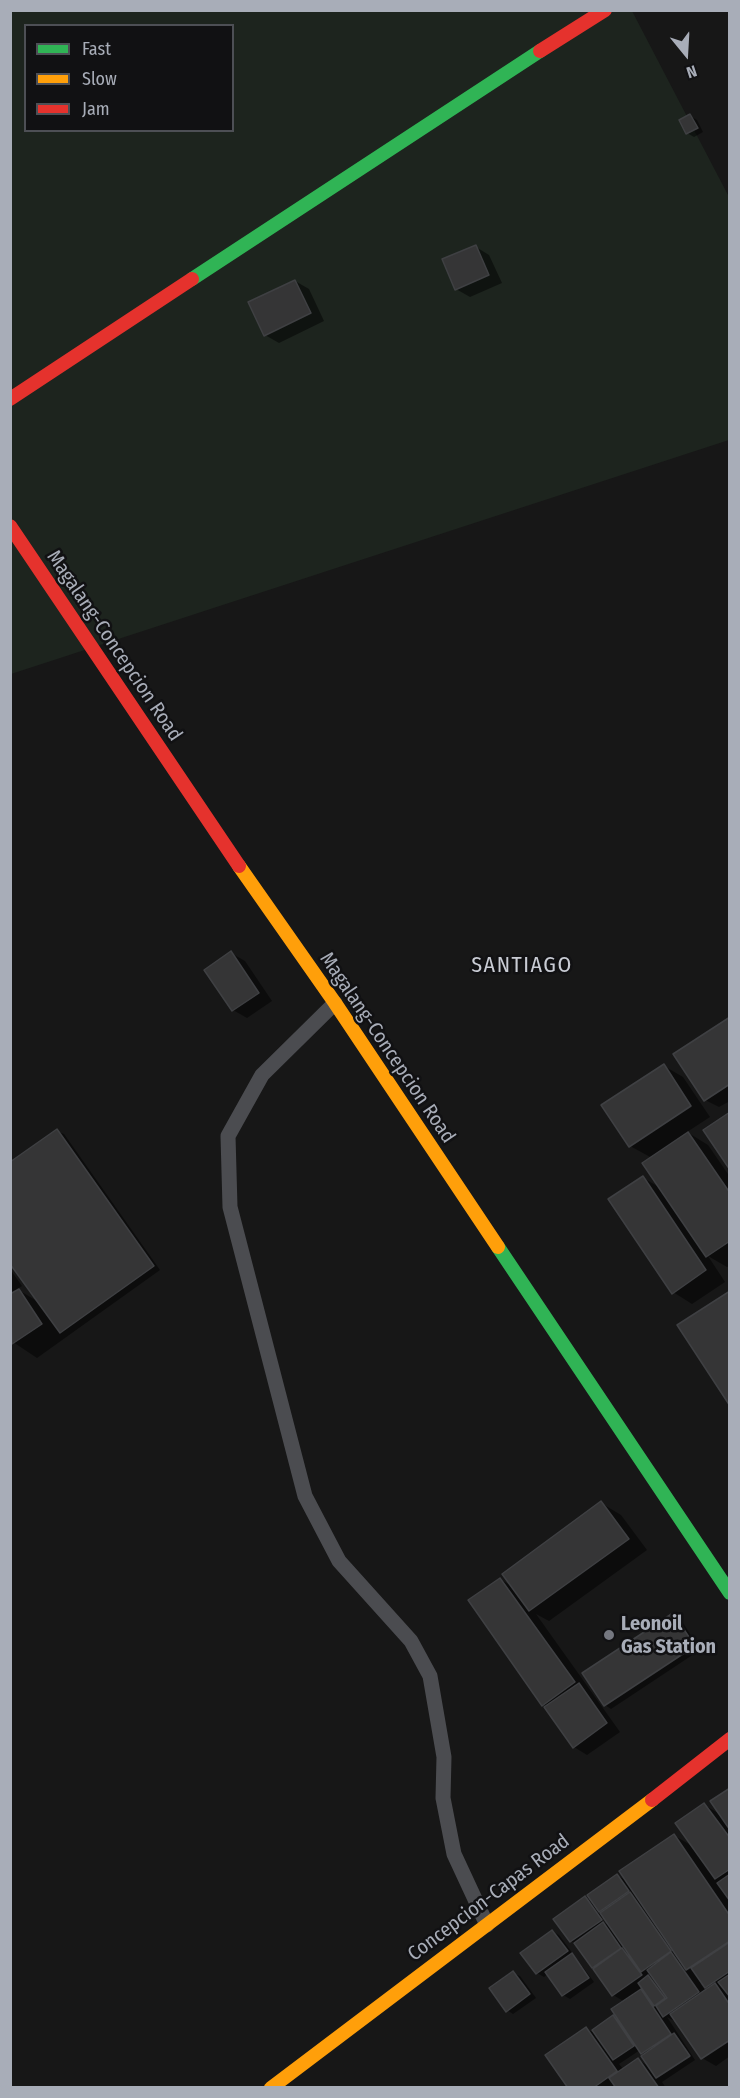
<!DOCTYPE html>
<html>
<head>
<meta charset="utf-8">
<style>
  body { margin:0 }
  #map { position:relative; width:740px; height:2098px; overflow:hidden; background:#171717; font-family:"Fira Sans Condensed",sans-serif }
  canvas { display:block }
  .frame { position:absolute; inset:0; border:12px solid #a8adb8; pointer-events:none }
  .legend { position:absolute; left:24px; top:24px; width:210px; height:108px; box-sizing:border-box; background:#111113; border:2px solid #4d4f55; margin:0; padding:8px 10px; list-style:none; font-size:18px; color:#a8adb8 }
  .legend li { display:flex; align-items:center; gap:12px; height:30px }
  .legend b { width:30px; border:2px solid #4d4f55 }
  .north { position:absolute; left:656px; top:24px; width:60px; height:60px; -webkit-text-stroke:4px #111113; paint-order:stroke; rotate:162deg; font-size:16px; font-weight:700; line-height:24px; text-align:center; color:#a8adb8 }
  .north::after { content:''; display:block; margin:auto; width:21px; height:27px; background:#a8adb8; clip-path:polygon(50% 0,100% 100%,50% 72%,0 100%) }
</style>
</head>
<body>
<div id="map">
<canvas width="740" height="2098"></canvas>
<div class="frame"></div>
<ul class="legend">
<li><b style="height:8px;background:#30b455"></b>Fast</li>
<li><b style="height:8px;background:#ff9f0a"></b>Slow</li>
<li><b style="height:8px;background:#e5322d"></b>Jam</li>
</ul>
<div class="north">N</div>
</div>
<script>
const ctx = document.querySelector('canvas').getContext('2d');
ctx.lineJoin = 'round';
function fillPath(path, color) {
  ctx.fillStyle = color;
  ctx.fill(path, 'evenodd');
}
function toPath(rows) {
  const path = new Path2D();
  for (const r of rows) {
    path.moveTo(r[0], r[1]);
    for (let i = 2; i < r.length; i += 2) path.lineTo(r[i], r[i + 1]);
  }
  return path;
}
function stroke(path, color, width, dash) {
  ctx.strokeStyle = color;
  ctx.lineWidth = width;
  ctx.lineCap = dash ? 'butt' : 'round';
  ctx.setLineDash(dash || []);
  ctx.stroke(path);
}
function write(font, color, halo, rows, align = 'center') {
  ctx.font = font + ' "Fira Sans Condensed",sans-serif';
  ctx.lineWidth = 5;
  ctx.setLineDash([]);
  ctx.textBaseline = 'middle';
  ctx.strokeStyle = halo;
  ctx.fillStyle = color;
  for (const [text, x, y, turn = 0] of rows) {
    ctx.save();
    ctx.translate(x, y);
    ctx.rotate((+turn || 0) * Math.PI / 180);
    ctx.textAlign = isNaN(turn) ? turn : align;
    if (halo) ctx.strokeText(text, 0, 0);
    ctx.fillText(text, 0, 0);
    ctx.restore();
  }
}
fillPath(toPath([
  [10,11,632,11,729,197,729,440,11,674],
  [26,26,232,26,232,130,26,130]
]), '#1d241e');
fillPath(toPath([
  [690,116,697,120,703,132,694,137,687,133],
  [476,247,489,255,502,283,470,297,456,289],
  [295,281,309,289,324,321,279,343,265,335],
  [231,953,245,961,272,1001,247,1018,233,1010],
  [730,1019,730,1101,719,1107,705,1100],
  [664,1066,683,1077,710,1117,687,1132,708,1145,730,1177,730,1266,727,1267,708,1256,725,1282,692,1304,673,1292,643,1178,661,1188,652,1158,630,1146],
  [57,1131,64,1134,160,1270,37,1358,10,1340,10,1269,22,1286,17,1289,40,1303],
  [601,1503,621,1515,647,1550,549,1621,536,1614,620,1732,587,1755,574,1747,547,1707,543,1704,500,1579,513,1587],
  [673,1614,680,1618,700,1650,611,1709,605,1705],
  [730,1790,730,2056,716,2066,702,2058,678,2023,667,2017,695,2060,662,2082,666,2088,569,2088,586,2028,592,2032,613,2017,620,2021,625,2002,613,1995,577,1945,571,1941,555,1919,585,1898,594,1903,617,1875,629,1882,675,1836,694,1847,704,1805,720,1814],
  [597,1915,608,1921,608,1925,595,1917],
  [700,1983,710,1989,706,1991],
  [670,1992,672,1995,657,2005,657,2002],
  [640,2050,645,2055,650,2067,638,2060,624,2070,619,2064],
  [552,1931,559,1935,594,1982,570,1999,563,1995,548,1974,544,1977,537,1973,522,1953],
  [513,1973,520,1976,536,1998,513,2014,507,2010]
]), '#0007');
const building = toPath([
  [690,114,698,128,686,134,679,120,690,114],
  [476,245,489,275,455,290,442,259,476,245],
  [295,280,311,313,264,336,248,302,295,280],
  [231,951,259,993,232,1011,204,970,231,951],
  [730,1017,730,1084,704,1101,673,1054,730,1017],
  [664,1064,691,1106,629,1147,601,1105,664,1064],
  [730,1112,730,1170,703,1130,730,1112],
  [57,1129,154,1266,60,1333,10,1264,10,1162,57,1129],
  [688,1132,730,1193,730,1241,706,1257,642,1163,688,1132],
  [643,1176,706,1270,672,1294,608,1199,643,1176],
  [19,1289,42,1324,12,1344,10,1294,19,1289],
  [730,1291,730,1406,677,1325,730,1291],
  [601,1501,629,1539,529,1611,502,1574,601,1501],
  [500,1578,575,1682,542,1706,468,1600,500,1578],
  [673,1613,695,1646,604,1706,582,1673,673,1613],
  [579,1683,607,1723,573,1748,544,1707,579,1683],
  [730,1788,730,1830,710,1801,730,1788],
  [704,1803,730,1838,730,1869,715,1879,675,1823,704,1803],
  [674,1834,730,1916,730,1941,686,1970,619,1871,674,1834],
  [617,1874,629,1891,599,1912,587,1895,617,1874],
  [730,1874,730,1901,717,1883,730,1874],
  [630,1892,671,1951,641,1972,600,1913,630,1892],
  [585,1896,602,1920,570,1942,553,1919,585,1896],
  [603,1922,621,1948,592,1968,574,1943,603,1922],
  [552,1930,568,1951,536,1974,520,1953,552,1930],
  [730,1942,730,1971,705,1988,691,1968,730,1942],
  [622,1948,642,1975,612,1996,593,1969,622,1948],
  [671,1952,699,1992,663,2017,656,2006,667,1998,647,1970,671,1952],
  [572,1953,589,1978,562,1996,545,1972,572,1953],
  [513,1971,530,1994,506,2012,489,1988,513,1971],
  [730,1974,730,1997,718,1982,730,1974],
  [648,1975,665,1998,654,2006,638,1983,648,1975],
  [715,1983,730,2005,730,2040,701,2059,670,2014,715,1983],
  [641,1989,671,2034,641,2054,611,2009,641,1989],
  [613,2015,634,2046,613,2060,592,2030,613,2015],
  [586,2027,617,2071,593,2088,568,2088,545,2055,586,2027],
  [674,2033,690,2056,656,2078,641,2056,674,2033],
  [638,2058,659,2088,616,2088,609,2078,638,2058]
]);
fillPath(building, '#353536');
stroke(building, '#3f4043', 1.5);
stroke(toPath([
  [335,1003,262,1075,228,1136,230,1207,305,1496,339,1561,411,1641,430,1676,444,1757,443,1798,454,1854,487,1925]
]), '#4b4c50', 15);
stroke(toPath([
  [192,279,540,51],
  [498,1247,730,1593]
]), '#30b455', 14);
stroke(toPath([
  [239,866,335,1003,498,1247],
  [271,2088,652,1800]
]), '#ff9f0a', 14);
stroke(toPath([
  [540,51,605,10],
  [10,399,192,279],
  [10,526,239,866],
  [652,1800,730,1739]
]), '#e5322d', 14);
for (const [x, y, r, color] of [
  [609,1635,6,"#757880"]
]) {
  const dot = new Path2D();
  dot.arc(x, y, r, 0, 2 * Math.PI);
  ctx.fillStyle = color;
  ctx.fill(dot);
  stroke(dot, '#111113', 2);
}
write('20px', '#a8adb8', '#111113', [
  ["Magalang-Concepcion Road",114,646,56],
  ["Magalang-Concepcion Road",387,1048,56],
  ["Concepcion-Capas Road",489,1898,-37]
]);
write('bold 20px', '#a8adb8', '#111113', [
  ["Leonoil",621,1624],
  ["Gas Station",621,1647]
], 'left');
ctx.letterSpacing = '1.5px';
write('22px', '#c9ccd4', '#111113', [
  ["SANTIAGO",522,966]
]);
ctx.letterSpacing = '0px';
</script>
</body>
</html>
